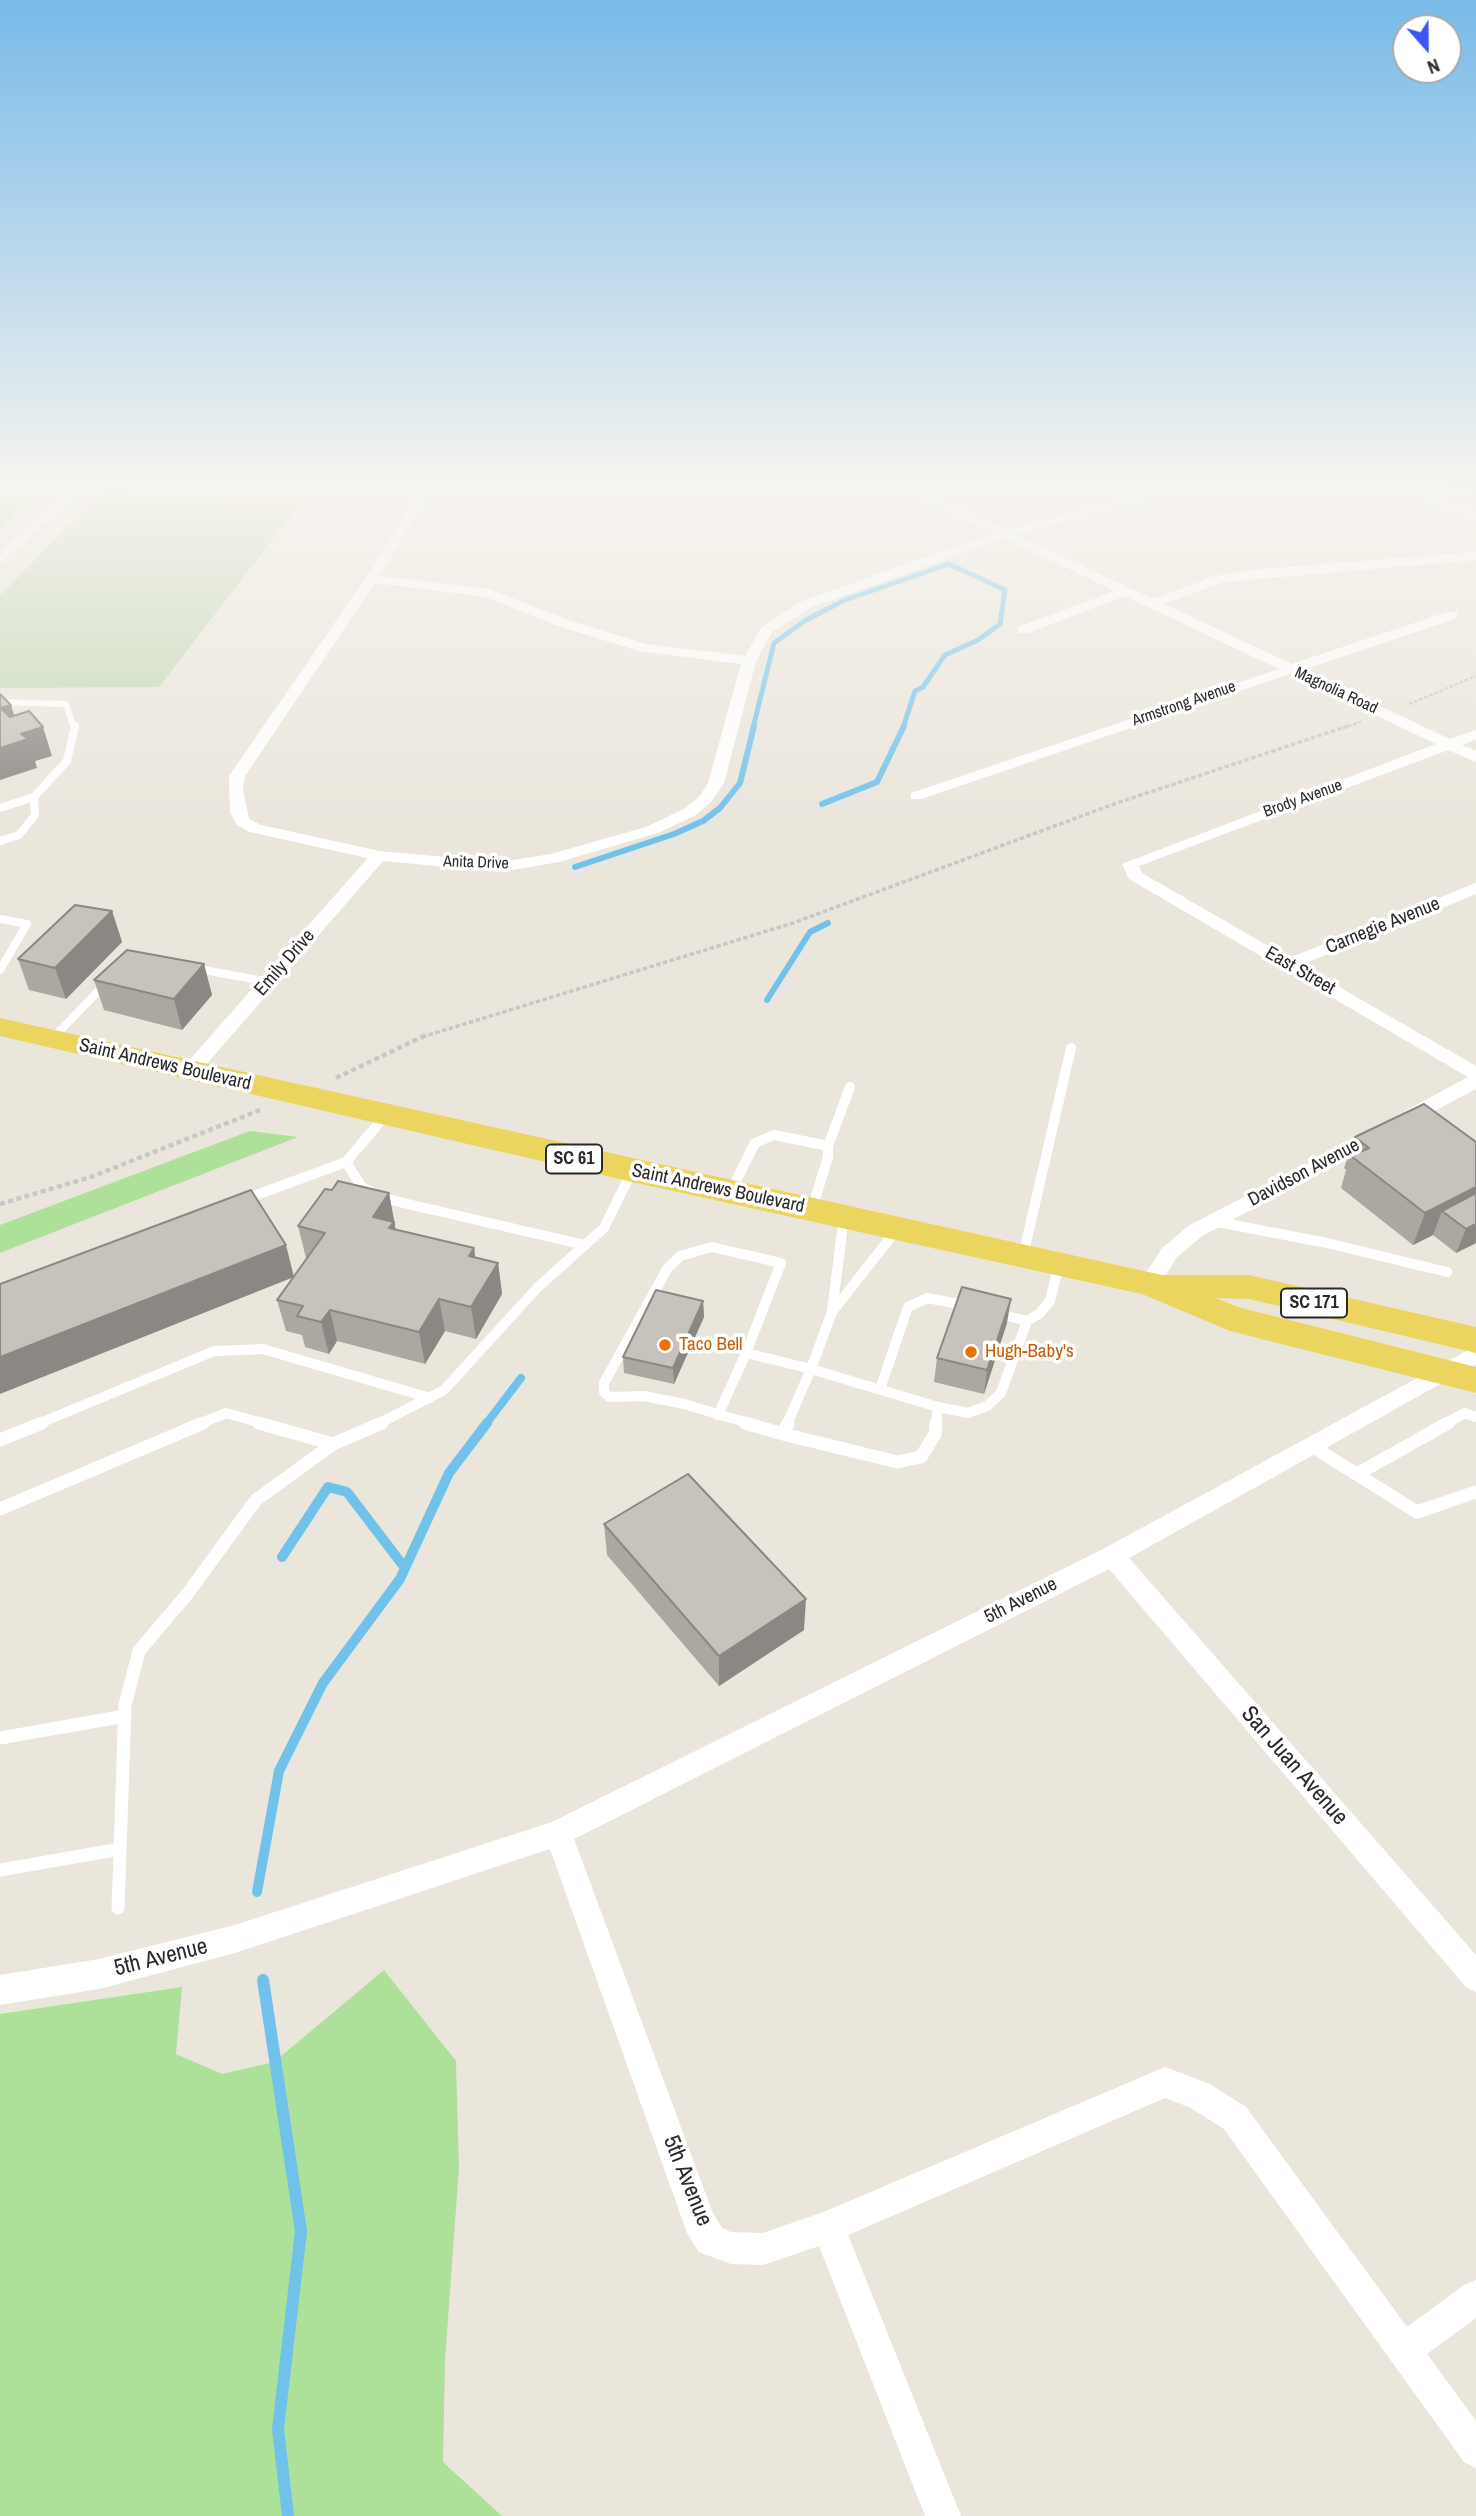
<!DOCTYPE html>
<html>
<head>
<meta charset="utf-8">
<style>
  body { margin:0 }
  #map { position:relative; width:1476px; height:2516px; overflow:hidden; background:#ebe6dc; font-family:"Archivo Narrow",sans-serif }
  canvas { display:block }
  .north { position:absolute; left:1392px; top:14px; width:70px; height:70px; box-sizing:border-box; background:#fff; border:2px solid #a9a9a9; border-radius:50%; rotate:159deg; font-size:19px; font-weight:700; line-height:28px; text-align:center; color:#292929 }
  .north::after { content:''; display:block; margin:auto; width:24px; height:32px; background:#3f54f5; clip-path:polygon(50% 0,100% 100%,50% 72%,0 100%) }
</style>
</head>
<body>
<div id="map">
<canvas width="1476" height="2516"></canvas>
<div class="north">N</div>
</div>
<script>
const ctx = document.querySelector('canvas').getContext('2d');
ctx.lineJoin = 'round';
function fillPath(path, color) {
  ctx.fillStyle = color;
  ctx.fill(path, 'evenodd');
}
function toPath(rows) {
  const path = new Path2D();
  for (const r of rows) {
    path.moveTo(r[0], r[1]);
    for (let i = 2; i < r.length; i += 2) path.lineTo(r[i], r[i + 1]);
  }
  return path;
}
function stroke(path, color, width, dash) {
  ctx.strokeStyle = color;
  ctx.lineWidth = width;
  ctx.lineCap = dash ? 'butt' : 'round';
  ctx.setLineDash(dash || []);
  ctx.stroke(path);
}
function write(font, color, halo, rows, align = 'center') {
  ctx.font = font + ' "Archivo Narrow",sans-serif';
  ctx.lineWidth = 7;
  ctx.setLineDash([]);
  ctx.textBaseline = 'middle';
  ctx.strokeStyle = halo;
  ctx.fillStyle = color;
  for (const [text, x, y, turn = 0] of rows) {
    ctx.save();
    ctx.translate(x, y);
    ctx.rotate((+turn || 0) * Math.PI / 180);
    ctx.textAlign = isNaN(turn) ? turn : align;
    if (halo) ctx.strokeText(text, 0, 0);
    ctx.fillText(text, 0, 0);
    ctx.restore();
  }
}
fillPath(toPath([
  [0,495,33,497,0,529],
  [250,1131,298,1137,0,1253,0,1225],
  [384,1970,456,2061,459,2168,445,2360,443,2462,502,2516,0,2516,0,2014,182,1987,176,2054,222,2074,274,2062]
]), '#ade199');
fillPath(toPath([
  [103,492,302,501,159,687,0,688,0,595]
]), '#c1d5b3');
stroke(toPath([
  [753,728,774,643,806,620,845,600,949,564,1005,590,1000,624,978,640,945,655,923,687,915,691,903,728]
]), '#71c2eb', 5);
stroke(toPath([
  [822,804,877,782,904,726],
  [575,867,674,834,703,821,720,808,740,783,754,726],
  [767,1000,810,932,828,923]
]), '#71c2eb', 6);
stroke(toPath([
  [486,1424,521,1378]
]), '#71c2eb', 8);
stroke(toPath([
  [282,1557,328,1487,347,1492,405,1568],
  [257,1892,279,1771,323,1683,400,1579,449,1473,487,1423]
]), '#71c2eb', 10);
stroke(toPath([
  [263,1980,301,2231,278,2429,288,2516]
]), '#71c2eb', 12);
stroke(toPath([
  [1409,704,1476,676],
  [1343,728,1361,722]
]), '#c7c7c7', 2.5, [3.5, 2]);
stroke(toPath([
  [422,1037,793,923,1114,804,1348,726]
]), '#c7c7c7', 3.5, [4.5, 2.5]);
stroke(toPath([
  [336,1078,426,1035],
  [0,1204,91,1177,260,1110]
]), '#c7c7c7', 4.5, [5, 3.5]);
stroke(toPath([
  [0,702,66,704,74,728]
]), '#fff', 6);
stroke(toPath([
  [0,808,34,797,67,761,75,726],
  [0,841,19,835,35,815,34,797],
  [0,919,27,924,0,970],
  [193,968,269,982],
  [54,1037,108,981]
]), '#fff', 8);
stroke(toPath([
  [52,1039,55,1035],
  [346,1162,361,1186,382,1198,585,1245],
  [731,1191,755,1143,774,1135,828,1146],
  [243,1200,346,1162,385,1116],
  [812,1209,828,1157,828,1146,850,1087],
  [844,1216,832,1312,898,1228],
  [1213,1221,1327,1243,1447,1272],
  [1023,1256,1071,1048],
  [995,1313,1027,1321],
  [811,1369,938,1407,936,1424],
  [811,1369,832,1312],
  [880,1389,908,1307,927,1298,970,1306],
  [938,1407,968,1413,987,1406,1001,1393,1027,1321,1040,1313,1050,1301,1059,1264],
  [718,1415,746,1353],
  [38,1424,214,1351,263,1349,430,1398],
  [199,1424,226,1413,265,1424],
  [378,1424,444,1390,538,1287,604,1228,632,1171],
  [751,1424,684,1404,644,1396,609,1397,604,1392,604,1383,667,1269,680,1256,712,1247,781,1263,746,1353,811,1369],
  [787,1424,811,1369],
  [1445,1424,1465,1413,1476,1417]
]), '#fff', 10);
stroke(toPath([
  [259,1423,333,1444],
  [745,1423,783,1434],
  [783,1434,897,1462,921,1457,935,1434,936,1423],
  [783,1434,788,1423],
  [0,1440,42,1423],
  [1310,1445,1417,1512,1476,1492],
  [1357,1474,1448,1423],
  [0,1509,203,1423],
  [0,1738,125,1716],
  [0,1870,120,1849],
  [118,1908,125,1705,139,1651,188,1593,256,1500,333,1444,382,1423]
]), '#fff', 13);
fillPath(toPath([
  [20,481,92,481,0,563,0,552,71,489,26,485,20,481],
  [425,481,437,481,379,576,489,589,568,620,646,644,745,656,762,627,802,601,994,533,887,481,901,481,1006,530,1185,481,1203,481,1016,535,1153,599,1215,576,1260,569,1476,552,1476,560,1223,582,1164,604,1292,664,1447,612,1457,612,1457,618,1303,670,1450,739,1476,730,1476,739,1462,745,1476,751,1476,762,1448,750,1139,866,1142,873,1289,958,1476,883,1476,894,1301,965,1476,1066,1476,1089,1410,1124,1396,1124,1393,1120,1396,1116,1468,1077,1129,879,1122,864,1436,744,1290,674,921,799,911,799,911,793,1279,669,1125,596,1028,633,1018,633,1018,627,1115,591,1004,538,812,607,772,632,756,661,724,783,711,802,696,815,658,833,559,862,501,872,383,861,198,1074,184,1074,182,1070,184,1066,368,858,250,832,237,825,230,812,229,776,365,579,425,481],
  [375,583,486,597,558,626,639,651,741,664,708,783,700,796,684,809,646,827,551,854,501,862,379,851,261,825,249,819,243,790,245,776,375,583],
  [1382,481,1397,481,1476,513,1476,521,1382,481],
  [1375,1129,1382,1130,1385,1135,1382,1140,1202,1236,1176,1258,1158,1289,1142,1289,1139,1284,1162,1248,1188,1226,1375,1129],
  [1476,1346,1476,1364,1129,1558,1476,1955,1476,1992,1466,1987,1109,1569,574,1839,712,2211,722,2228,731,2232,763,2233,826,2211,1165,2067,1210,2084,1246,2107,1407,2327,1464,2285,1476,2280,1476,2318,1427,2354,1476,2421,1476,2468,1464,2462,1224,2129,1189,2107,1165,2098,848,2235,961,2516,925,2516,819,2246,763,2265,731,2264,699,2252,687,2233,550,1849,235,1953,99,1989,0,2005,0,1975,99,1959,235,1925,552,1822,1103,1549,1476,1346]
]), '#fff');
fillPath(toPath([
  [0,1018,1162,1275,1249,1275,1476,1327,1476,1353,1249,1299,1216,1298,1238,1307,1476,1367,1476,1393,1230,1331,1142,1294,632,1182,0,1036,0,1018]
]), '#ecd55f');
fillPath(toPath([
  [1441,481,1476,481,1476,494,1469,491,1471,485,1458,488],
  [112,911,122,942,66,999,29,990,18,959],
  [204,964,212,995,182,1030,104,1010,94,980],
  [1424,1104,1476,1243,1456,1253,1433,1235,1413,1245,1341,1188,1346,1170,1344,1168,1355,1137],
  [332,1190,389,1193,395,1230,474,1248,475,1257,498,1263,502,1294,476,1339,445,1331,425,1364,337,1341,329,1354,305,1347,302,1335,286,1331,277,1300,294,1277,0,1394,294,1277,307,1258,306,1258,298,1226],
  [703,1301,704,1317,674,1384,624,1373,623,1357],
  [1007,1323,984,1394,934,1382,937,1358],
  [604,1524,804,1630,719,1686,607,1555]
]), '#aba7a1');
fillPath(toPath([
  [1460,481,1472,481,1471,485,1458,488],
  [11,705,20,734,0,708],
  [43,727,52,756,35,761,37,768,0,780,0,748,21,734],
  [112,911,122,942,66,999,55,968],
  [204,964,212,995,182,1030,174,999],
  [1476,1187,1476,1212,1442,1211,1433,1235,1413,1245,1425,1213],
  [389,1193,395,1225,395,1226,400,1254,373,1217],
  [1476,1224,1476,1243,1456,1253,1466,1229],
  [286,1245,294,1277,0,1394,0,1357],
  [474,1248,478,1280,469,1256],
  [498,1263,502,1294,476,1339,471,1307],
  [439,1299,445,1331,425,1364,419,1332],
  [1011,1299,1007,1323,984,1394,987,1370],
  [703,1301,704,1317,674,1384,673,1368],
  [330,1310,337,1341,329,1354,321,1322],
  [806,1599,804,1630,719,1686,719,1656]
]), '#8b8883');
const building = toPath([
  [0,694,11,705,0,708,10,717,29,711,43,727,21,734,28,739,0,748,0,694],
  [75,905,112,911,55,968,18,959,75,905],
  [127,950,204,964,174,999,94,980,127,950],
  [1424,1104,1476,1142,1476,1187,1425,1213,1351,1156,1369,1148,1355,1137,1424,1104],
  [338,1181,389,1193,373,1217,394,1222,389,1228,474,1248,469,1256,498,1263,471,1307,439,1299,419,1332,330,1310,321,1322,297,1316,303,1306,277,1300,325,1233,298,1226,325,1189,332,1190,338,1181],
  [251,1190,286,1245,0,1357,0,1284,251,1190],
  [1476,1193,1476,1224,1466,1229,1442,1211,1476,1193],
  [962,1287,1011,1299,987,1370,937,1358,962,1287],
  [656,1290,703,1301,673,1368,623,1357,656,1290],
  [688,1474,806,1599,719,1656,604,1524,688,1474]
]);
fillPath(building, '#c7c2bb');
stroke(building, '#8b8883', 2);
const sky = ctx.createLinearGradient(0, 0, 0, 833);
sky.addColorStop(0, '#78bae9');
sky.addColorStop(0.58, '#f6f4ef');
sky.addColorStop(1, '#f6f4ef00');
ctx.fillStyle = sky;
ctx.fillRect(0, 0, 1476, 833);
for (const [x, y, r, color] of [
  [665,1345,7,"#e8710a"],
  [971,1352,7,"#e8710a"]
]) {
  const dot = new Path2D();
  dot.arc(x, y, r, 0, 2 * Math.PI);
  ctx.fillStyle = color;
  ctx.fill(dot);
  stroke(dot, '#fff', 2.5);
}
write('16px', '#292929', '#fff', [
  ["Magnolia Road",1336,691,25],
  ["Armstrong Avenue",1184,704,-19],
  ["Brody Avenue",1303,799,-20],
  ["Anita Drive",476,863,2]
]);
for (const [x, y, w] of [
  [574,1159,56],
  [1314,1303,66]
]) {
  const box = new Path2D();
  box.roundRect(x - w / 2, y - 14.5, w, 29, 5);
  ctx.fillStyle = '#fff';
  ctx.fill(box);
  stroke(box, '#292929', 2);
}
write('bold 18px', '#292929', null, [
  ["SC 61",574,1159],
  ["SC 171",1314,1303]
]);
write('19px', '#292929', '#fff', [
  ["Carnegie Avenue",1383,926,-22],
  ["Emily Drive",285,963,-49],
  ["East Street",1300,971,30],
  ["Saint Andrews Boulevard",165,1065,13],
  ["Davidson Avenue",1304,1173,-28],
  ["Saint Andrews Boulevard",718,1189,12],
  ["5th Avenue",1021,1601,-27]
]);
write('19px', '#c56008', '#fff', [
  ["Taco Bell",679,1345],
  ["Hugh-Baby's",985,1352]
], 'left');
write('23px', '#292929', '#fff', [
  ["San Juan Avenue",1294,1766,49],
  ["5th Avenue",161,1958,-14],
  ["5th Avenue",687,2181,68]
]);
</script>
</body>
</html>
